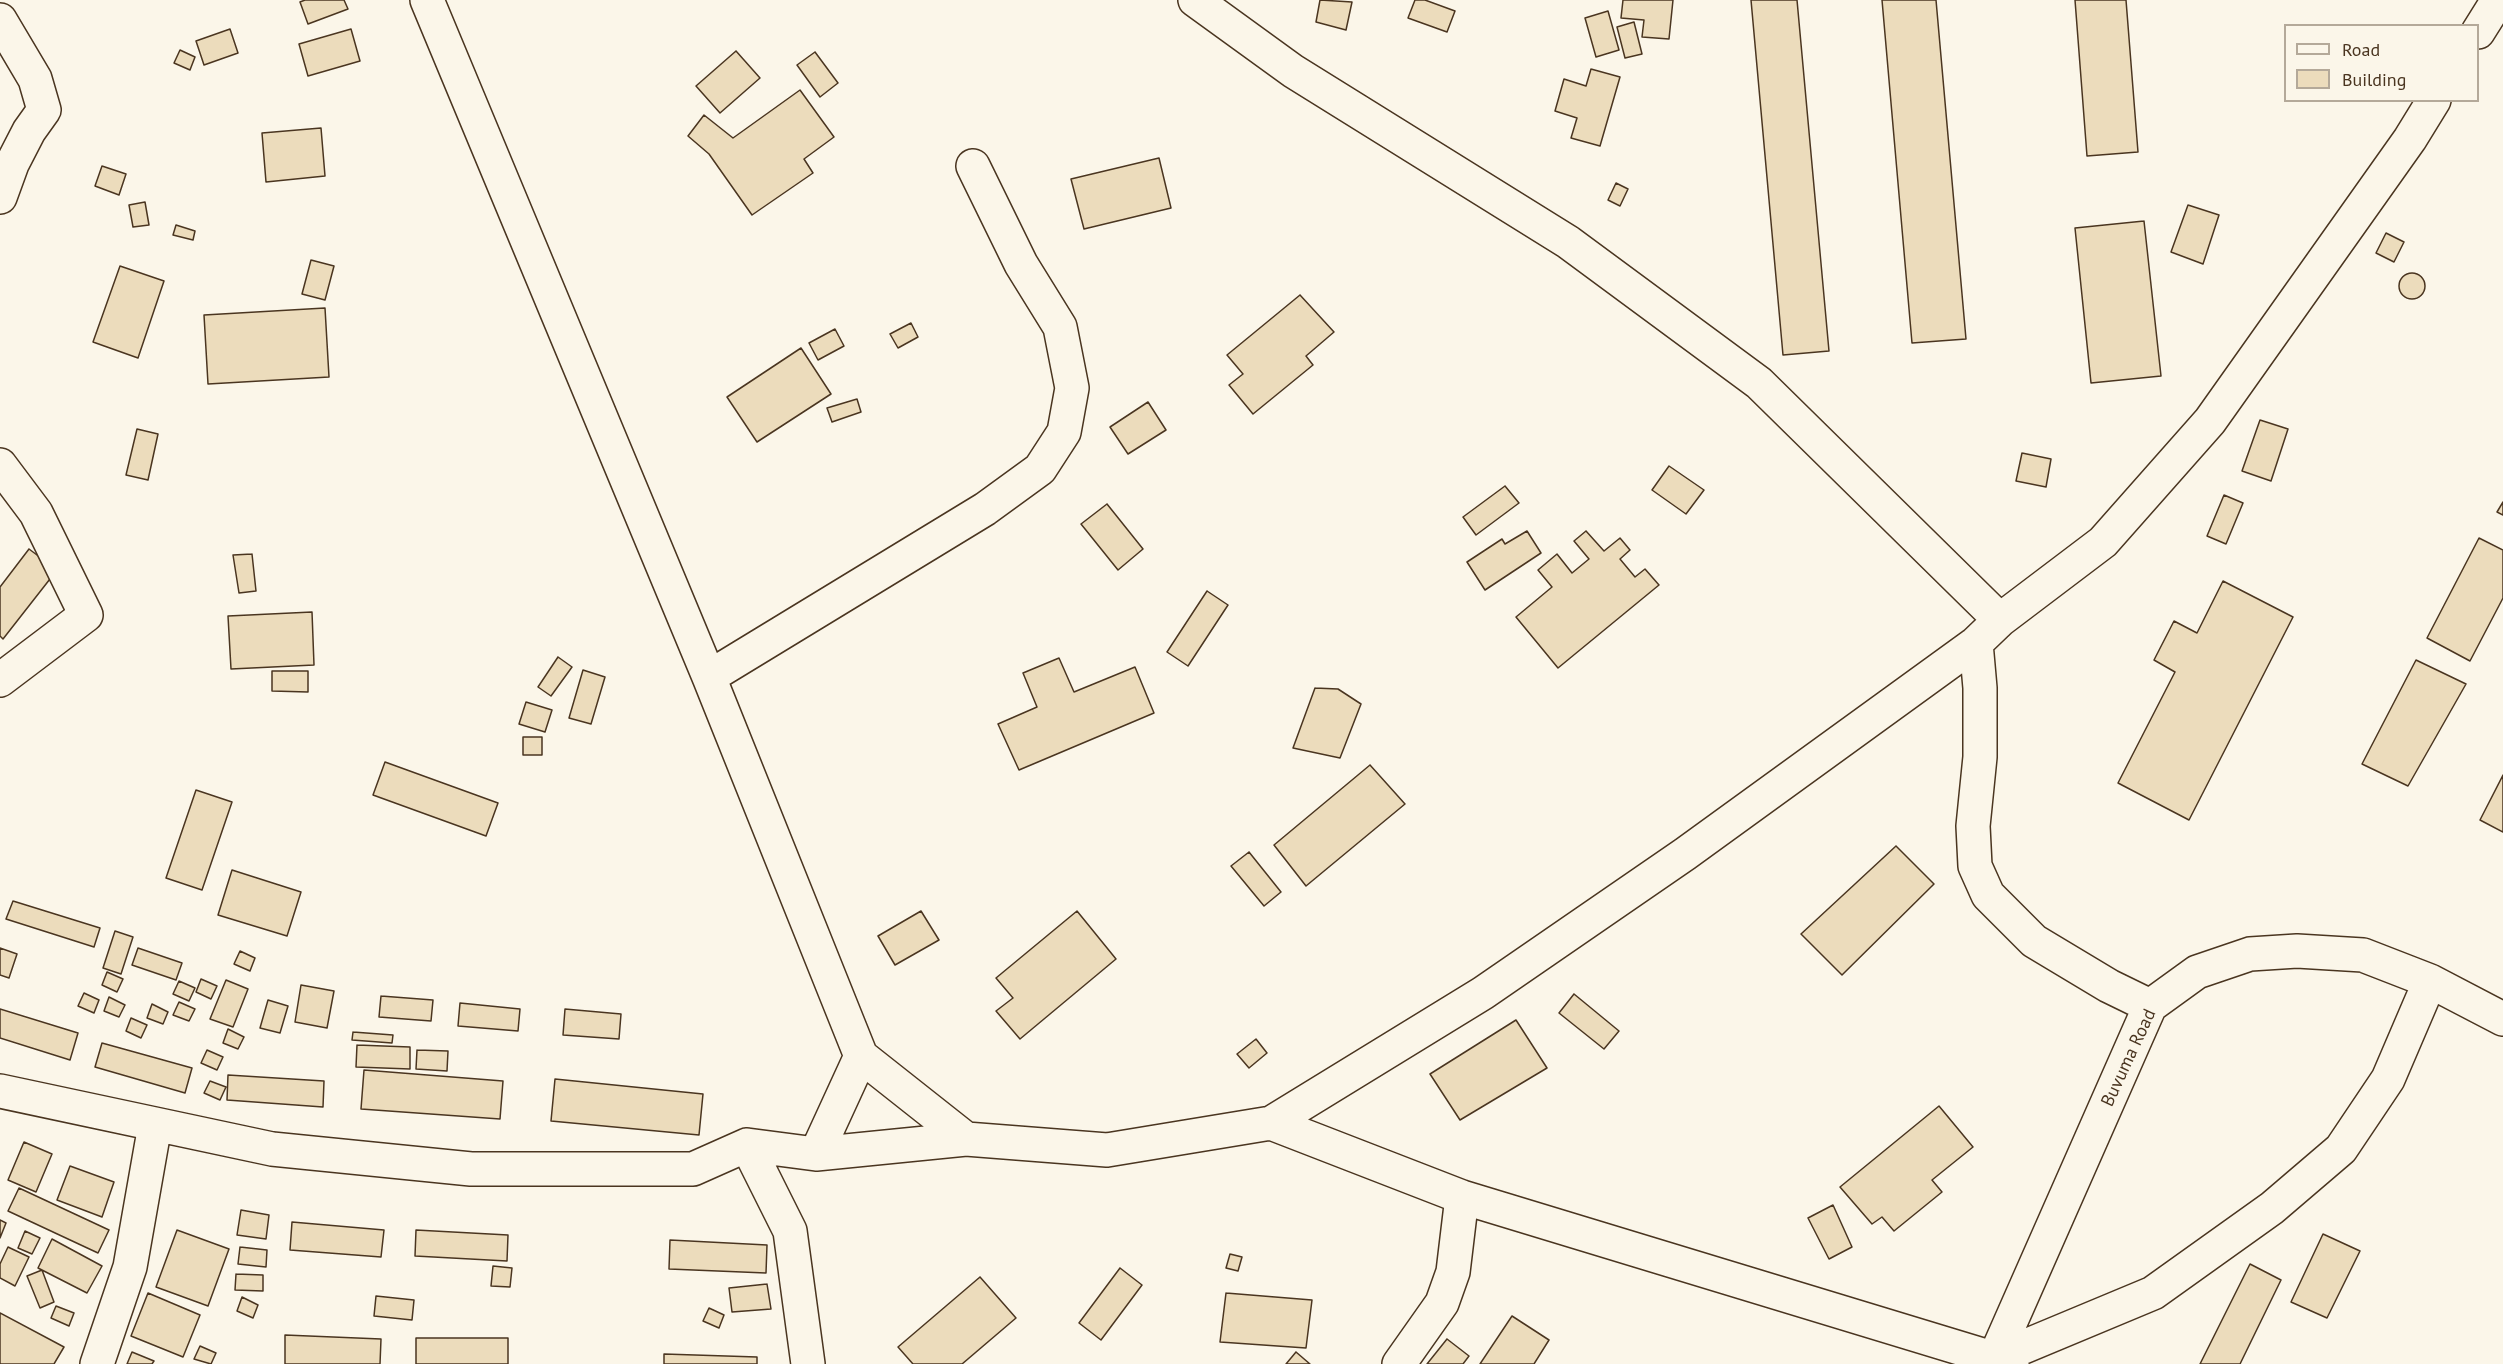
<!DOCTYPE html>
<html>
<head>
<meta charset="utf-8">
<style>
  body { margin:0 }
  #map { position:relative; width:2503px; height:1364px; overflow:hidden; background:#fbf6e9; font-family:"PT Sans",sans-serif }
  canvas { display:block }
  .legend { position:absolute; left:2284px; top:24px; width:195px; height:78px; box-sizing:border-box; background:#fbf6e9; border:2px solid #b4a999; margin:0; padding:8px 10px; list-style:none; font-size:18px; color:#4a3520 }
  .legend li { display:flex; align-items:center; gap:12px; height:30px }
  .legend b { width:30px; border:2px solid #b4a999 }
</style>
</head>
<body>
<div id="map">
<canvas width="2503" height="1364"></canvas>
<ul class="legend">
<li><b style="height:8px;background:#fbf6e9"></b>Road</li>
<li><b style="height:16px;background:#ecdcbc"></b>Building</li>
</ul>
</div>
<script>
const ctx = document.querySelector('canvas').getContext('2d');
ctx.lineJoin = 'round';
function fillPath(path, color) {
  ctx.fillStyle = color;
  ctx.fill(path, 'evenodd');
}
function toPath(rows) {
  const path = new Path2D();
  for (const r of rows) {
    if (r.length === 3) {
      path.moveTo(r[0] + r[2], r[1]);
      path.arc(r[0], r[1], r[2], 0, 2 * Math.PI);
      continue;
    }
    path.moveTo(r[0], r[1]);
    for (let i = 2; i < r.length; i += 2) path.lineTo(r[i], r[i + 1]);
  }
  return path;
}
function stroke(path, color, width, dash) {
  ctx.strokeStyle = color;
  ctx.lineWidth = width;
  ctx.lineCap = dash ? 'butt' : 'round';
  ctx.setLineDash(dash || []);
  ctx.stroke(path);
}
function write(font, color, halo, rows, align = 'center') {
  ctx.font = font + ' "PT Sans",sans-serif';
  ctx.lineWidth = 4.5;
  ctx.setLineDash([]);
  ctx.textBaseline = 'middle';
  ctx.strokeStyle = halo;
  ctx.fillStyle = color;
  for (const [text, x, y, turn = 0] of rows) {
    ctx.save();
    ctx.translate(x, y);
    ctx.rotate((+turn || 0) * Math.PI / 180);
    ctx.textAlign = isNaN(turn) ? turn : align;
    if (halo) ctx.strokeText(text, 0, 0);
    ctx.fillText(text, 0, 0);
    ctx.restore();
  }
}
const building = toPath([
  [305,0,344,0,348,9,308,24,300,2,305,0],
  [1320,0,1352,2,1346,30,1316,22,1320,0],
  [1415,0,1425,0,1455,11,1447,32,1408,18,1415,0],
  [1623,0,1673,0,1669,39,1642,37,1644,20,1621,18,1623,0],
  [1751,0,1797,0,1829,351,1783,355,1751,0],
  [1882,0,1936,0,1966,339,1912,343,1882,0],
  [2075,0,2126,0,2138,152,2087,156,2075,0],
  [1608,11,1619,50,1596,57,1585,18,1608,11],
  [1634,22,1642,54,1625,58,1617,27,1634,22],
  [230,29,238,53,204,65,196,41,230,29],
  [351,29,360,61,308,76,299,44,351,29],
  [180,50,195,57,190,70,174,63,180,50],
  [736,51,760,78,720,113,696,86,736,51],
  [815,52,838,83,820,97,797,65,815,52],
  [1591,69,1620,77,1600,146,1571,138,1577,118,1555,111,1564,79,1586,86,1591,69],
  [800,90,834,137,804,159,813,173,752,215,709,154,688,136,704,115,733,138,800,90],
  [321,128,325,176,266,182,262,133,321,128],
  [1159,158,1171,208,1084,229,1071,179,1159,158],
  [102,166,126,174,119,195,95,186,102,166],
  [1616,183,1628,189,1620,206,1608,200,1616,183],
  [145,202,149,225,133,227,129,205,145,202],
  [2188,205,2219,215,2203,264,2171,252,2188,205],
  [2144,221,2161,376,2091,383,2075,228,2144,221],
  [176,225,195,231,193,240,173,235,176,225],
  [2386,233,2404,242,2394,262,2376,253,2386,233],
  [311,260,334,266,325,300,302,294,311,260],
  [120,266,164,281,138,358,93,342,120,266],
  [2412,286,13],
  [1300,295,1334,332,1306,356,1313,365,1253,414,1229,385,1243,374,1227,355,1300,295],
  [325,308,329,377,208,384,204,315,325,308],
  [911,323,918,337,898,348,890,334,911,323],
  [835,329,844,346,818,360,809,343,835,329],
  [801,348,831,394,757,442,727,397,801,348],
  [857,399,861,412,832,422,827,408,857,399],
  [1148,402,1166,430,1128,454,1110,427,1148,402],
  [2260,420,2288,429,2271,481,2242,471,2260,420],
  [137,429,158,434,148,480,126,475,137,429],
  [2022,453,2051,459,2046,487,2016,481,2022,453],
  [1669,466,1704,490,1686,514,1652,490,1669,466],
  [1505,486,1519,503,1476,535,1463,517,1505,486],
  [2224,495,2243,503,2226,544,2207,536,2224,495],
  [2503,502,2503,515,2497,512,2503,502],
  [1107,504,1143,549,1118,570,1081,524,1107,504],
  [1527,531,1541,553,1485,590,1467,562,1502,539,1505,544,1527,531],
  [1586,531,1604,551,1620,538,1630,550,1620,559,1635,577,1645,569,1659,585,1558,668,1516,617,1552,587,1538,570,1557,554,1572,573,1589,559,1574,541,1586,531],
  [2479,538,2503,550,2503,598,2470,661,2427,638,2479,538],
  [29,549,57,570,3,639,0,636,0,587,29,549],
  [252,554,256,591,239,593,233,555,252,554],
  [2223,581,2293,617,2189,820,2118,783,2175,672,2154,660,2174,621,2197,633,2223,581],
  [1207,591,1228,605,1188,666,1167,652,1207,591],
  [312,612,314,665,231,669,228,616,312,612],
  [558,657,572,667,551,696,538,687,558,657],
  [1059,658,1074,692,1135,667,1154,713,1019,770,998,724,1037,707,1023,673,1059,658],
  [2416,660,2466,684,2408,786,2362,764,2416,660],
  [583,670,605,677,591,724,569,718,583,670],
  [272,671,308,671,308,692,272,691,272,671],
  [1315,688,1338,689,1361,704,1340,758,1293,748,1315,688],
  [526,702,552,710,545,732,519,724,526,702],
  [523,737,542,737,542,755,523,755,523,737],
  [385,762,498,803,486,836,373,795,385,762],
  [1370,765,1405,804,1306,886,1274,845,1370,765],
  [2503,775,2503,832,2480,820,2503,775],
  [196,790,232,802,202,890,166,878,196,790],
  [1896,846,1934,884,1842,975,1801,934,1896,846],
  [1249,852,1281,892,1264,906,1231,866,1249,852],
  [232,870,301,892,287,936,218,915,232,870],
  [13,901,100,928,94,947,6,919,13,901],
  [921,911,939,940,895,965,878,936,921,911],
  [1077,911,1116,959,1020,1039,996,1011,1013,998,996,978,1077,911],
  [115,931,133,937,121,974,103,968,115,931],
  [0,948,17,954,9,978,0,975,0,948],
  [138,948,182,963,176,980,132,965,138,948],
  [240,951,255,958,250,971,234,964,240,951],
  [107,972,123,979,117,992,102,985,107,972],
  [201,979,217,986,211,999,196,992,201,979],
  [226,980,248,989,233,1027,210,1019,226,980],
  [179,981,195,988,189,1001,173,994,179,981],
  [301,985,334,991,327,1028,295,1022,301,985],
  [84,993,99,1000,94,1013,78,1006,84,993],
  [1574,994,1619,1031,1604,1049,1559,1013,1574,994],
  [381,996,433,1000,431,1021,379,1017,381,996],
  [109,997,125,1005,119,1017,104,1011,109,997],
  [268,1000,288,1006,280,1033,260,1028,268,1000],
  [179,1002,195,1009,189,1021,173,1015,179,1002],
  [460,1003,520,1009,518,1031,458,1026,460,1003],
  [152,1004,168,1012,163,1024,147,1018,152,1004],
  [0,1009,78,1033,70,1060,0,1038,0,1009],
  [565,1009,621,1014,619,1039,563,1035,565,1009],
  [131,1018,147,1025,141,1038,126,1031,131,1018],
  [1516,1020,1547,1068,1460,1120,1430,1074,1516,1020],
  [228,1029,244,1037,238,1049,223,1043,228,1029],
  [353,1032,393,1035,392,1043,352,1040,353,1032],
  [1256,1039,1267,1053,1249,1068,1237,1054,1256,1039],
  [102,1043,192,1068,185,1093,95,1067,102,1043],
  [357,1045,410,1047,410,1069,356,1067,357,1045],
  [207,1050,223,1057,217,1070,201,1063,207,1050],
  [417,1050,448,1051,447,1071,416,1069,417,1050],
  [364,1070,503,1081,500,1119,361,1109,364,1070],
  [228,1075,324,1081,323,1107,227,1100,228,1075],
  [555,1079,703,1094,699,1135,551,1121,555,1079],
  [210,1081,226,1087,220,1100,204,1093,210,1081],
  [1939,1106,1973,1147,1932,1180,1942,1192,1894,1231,1882,1217,1872,1224,1840,1187,1939,1106],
  [24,1142,52,1154,36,1192,8,1180,24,1142],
  [70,1166,114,1182,102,1217,57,1200,70,1166],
  [19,1188,109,1230,98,1253,8,1211,19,1188],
  [1833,1205,1852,1247,1829,1259,1808,1218,1833,1205],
  [241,1210,269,1215,266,1239,237,1235,241,1210],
  [0,1220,6,1223,0,1238,0,1220],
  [292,1222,384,1230,381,1257,290,1250,292,1222],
  [177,1230,229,1249,208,1306,156,1287,177,1230],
  [416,1230,508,1235,507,1261,415,1256,416,1230],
  [25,1231,40,1238,32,1254,18,1248,25,1231],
  [2323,1234,2360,1251,2327,1318,2291,1302,2323,1234],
  [52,1239,102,1266,87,1293,38,1268,52,1239],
  [670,1240,767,1245,766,1273,669,1269,670,1240],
  [8,1247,29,1257,15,1286,0,1278,0,1264,8,1247],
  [240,1247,267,1250,266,1267,238,1264,240,1247],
  [1230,1254,1242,1257,1238,1271,1226,1268,1230,1254],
  [2250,1264,2281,1280,2240,1364,2200,1364,2250,1264],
  [493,1266,512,1268,510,1287,491,1286,493,1266],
  [1120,1268,1142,1285,1101,1340,1079,1323,1120,1268],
  [42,1270,54,1302,40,1308,27,1276,42,1270],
  [236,1274,263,1275,263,1291,235,1290,236,1274],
  [980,1277,1016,1318,962,1364,913,1364,898,1347,980,1277],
  [767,1284,771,1309,732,1312,729,1288,767,1284],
  [148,1293,200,1315,183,1357,131,1336,148,1293],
  [1226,1293,1312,1300,1306,1348,1220,1342,1226,1293],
  [376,1296,414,1300,412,1320,374,1316,376,1296],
  [242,1297,258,1305,253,1318,237,1311,242,1297],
  [56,1306,74,1313,69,1326,51,1318,56,1306],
  [709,1308,724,1315,719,1328,703,1321,709,1308],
  [0,1313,64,1347,54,1364,0,1364,0,1313],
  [1512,1316,1549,1340,1534,1364,1480,1364,1512,1316],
  [285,1335,381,1339,380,1364,285,1364,285,1335],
  [416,1338,508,1338,508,1364,416,1364,416,1338],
  [1447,1339,1469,1356,1463,1364,1427,1364,1447,1339],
  [200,1346,216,1353,211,1364,194,1359,200,1346],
  [132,1352,154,1361,152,1364,127,1364,132,1352],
  [1296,1352,1310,1364,1286,1364,1296,1352],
  [664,1354,757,1357,757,1364,664,1364,664,1354]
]);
fillPath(building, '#ecdcbc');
stroke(building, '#4a3520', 1.5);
const minor = toPath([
  [427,0,709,677,861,1056,816,1154],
  [1195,0,1293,71,1568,242,1759,383,2000,620],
  [0,20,35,79,44,110,29,131,12,164,0,197],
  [2478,32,2498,0],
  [0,465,36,513,86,615,0,680],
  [1976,643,1980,688,1980,757,1973,826,1975,866,1988,895,2034,941,2109,986,2150,1006],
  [709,677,985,509,1040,469,1064,432,1072,388,1060,327,1021,264,973,166],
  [861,1056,966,1139],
  [0,1091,272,1149,471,1169,693,1169,747,1145,816,1154,966,1139,1107,1150,1271,1123,1462,1197,2012,1364],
  [1271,1123,1483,993,1685,854,1976,643,2000,620,2103,542,2210,421,2410,139,2434,100],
  [747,1145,790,1231,808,1364],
  [1985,1363,2153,1293,2272,1208,2341,1149,2388,1079,2430,981],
  [97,1364,130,1267,155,1125],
  [1399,1364,1442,1303,1453,1272,1462,1197],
  [1992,1364,2150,1006,2197,972,2250,954,2297,951,2363,955,2430,981,2503,1019]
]);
stroke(minor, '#4a3520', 36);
stroke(minor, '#fbf6e9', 33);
write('18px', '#4a3520', '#fbf6e9', [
  ["Buvuma Road",2129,1058,-65]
]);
</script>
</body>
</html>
